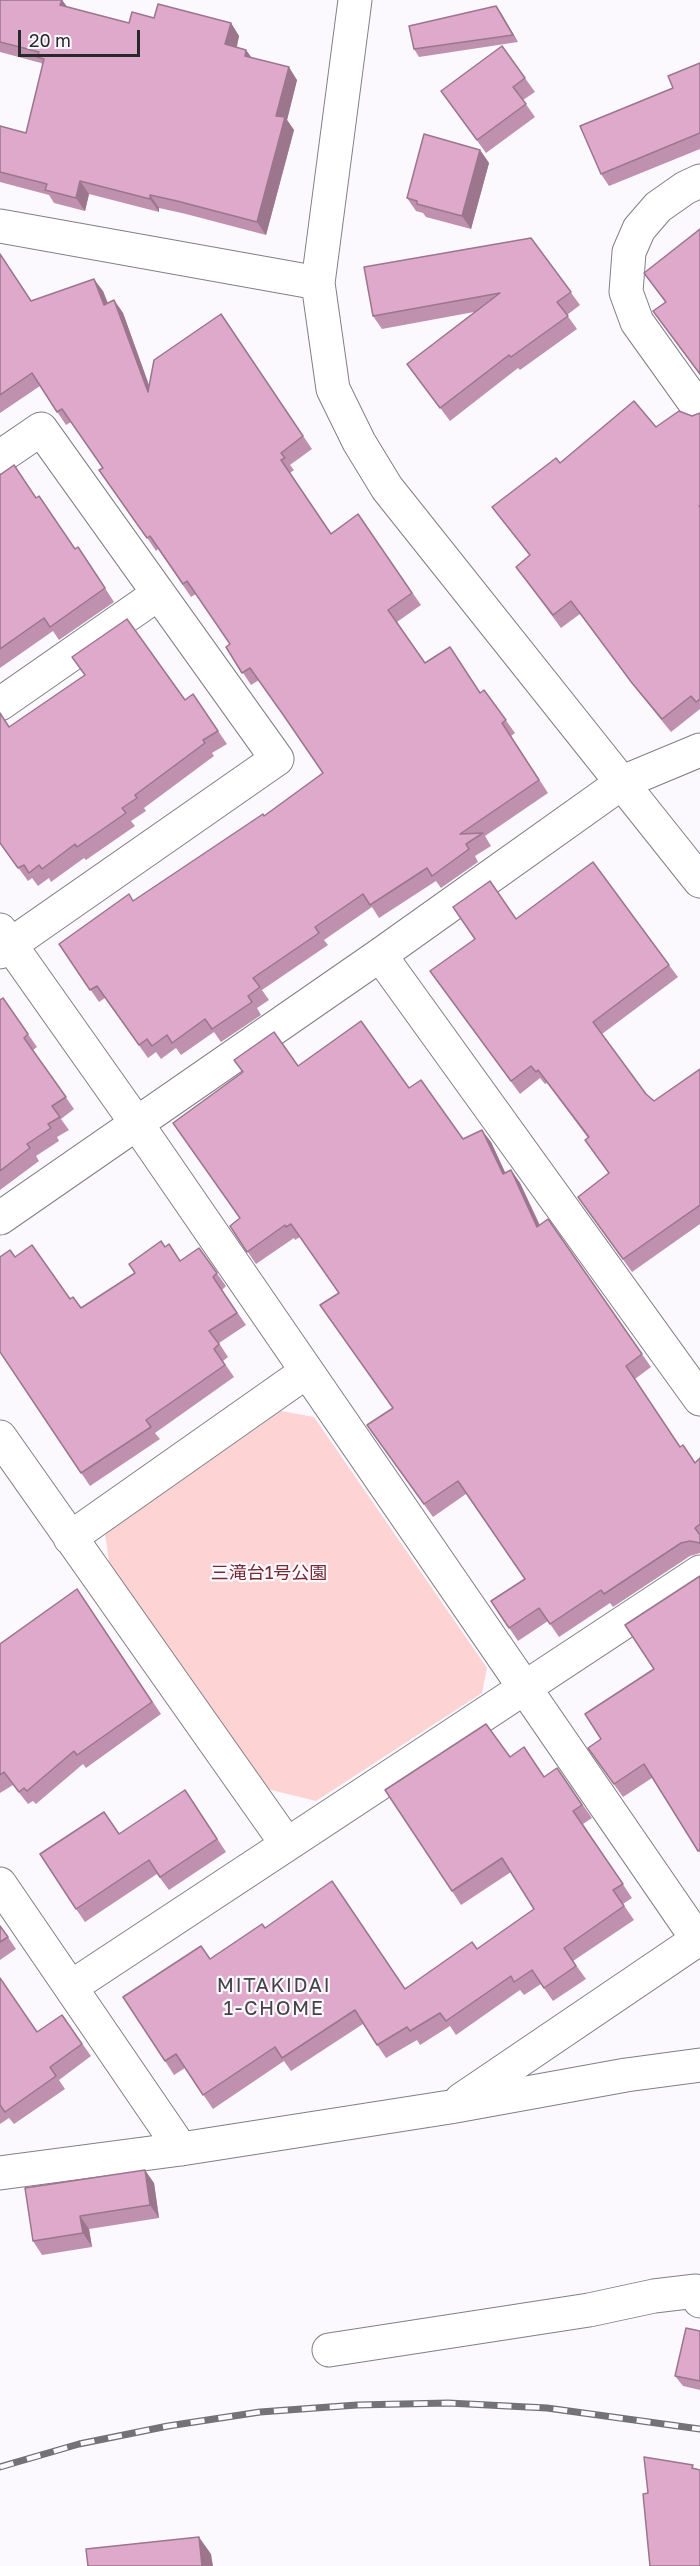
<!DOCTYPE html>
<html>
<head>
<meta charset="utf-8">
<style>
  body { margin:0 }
  #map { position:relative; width:700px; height:2566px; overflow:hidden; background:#fbf9fe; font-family:"Golos Text",sans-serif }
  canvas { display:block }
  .scale { position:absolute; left:18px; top:30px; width:122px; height:27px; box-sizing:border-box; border:3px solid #29282a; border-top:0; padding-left:8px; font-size:18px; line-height:21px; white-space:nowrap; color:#29282a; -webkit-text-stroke:4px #fbf9fe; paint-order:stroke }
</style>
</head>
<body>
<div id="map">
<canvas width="700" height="2566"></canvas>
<div class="scale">20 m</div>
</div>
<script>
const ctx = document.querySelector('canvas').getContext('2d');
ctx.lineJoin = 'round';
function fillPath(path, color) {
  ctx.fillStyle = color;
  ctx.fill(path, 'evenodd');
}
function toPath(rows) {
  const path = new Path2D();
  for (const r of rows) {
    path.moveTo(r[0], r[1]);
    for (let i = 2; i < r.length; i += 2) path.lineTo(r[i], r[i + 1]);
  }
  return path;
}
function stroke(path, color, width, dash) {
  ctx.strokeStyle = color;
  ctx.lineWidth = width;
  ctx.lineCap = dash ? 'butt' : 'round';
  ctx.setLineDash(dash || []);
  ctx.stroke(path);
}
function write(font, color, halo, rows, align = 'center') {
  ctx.font = font + ' "Golos Text","Noto Sans JP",sans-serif';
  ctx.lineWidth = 4.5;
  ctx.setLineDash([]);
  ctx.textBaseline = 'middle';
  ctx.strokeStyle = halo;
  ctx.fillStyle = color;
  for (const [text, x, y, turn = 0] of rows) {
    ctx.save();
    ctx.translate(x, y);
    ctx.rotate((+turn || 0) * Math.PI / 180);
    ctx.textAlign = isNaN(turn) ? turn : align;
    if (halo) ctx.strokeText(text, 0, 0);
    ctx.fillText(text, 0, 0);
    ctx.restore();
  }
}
fillPath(toPath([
  [281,1411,314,1417,487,1668,482,1693,316,1801,267,1789,110,1568,105,1534]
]), '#fdd3d4');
const minor = toPath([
  [355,0,318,283,333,389,359,442,387,488,700,881],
  [700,181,685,188,658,207,639,229,629,252,626,292,637,322,700,410],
  [0,226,318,283],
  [0,457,41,429,277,759,0,952],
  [0,704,158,594],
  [0,930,137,1124,698,1940],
  [380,955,700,1399],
  [0,1218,380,955,623,782,700,750],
  [0,1437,286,1843],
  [70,1538,306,1372],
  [0,1884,181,2149],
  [71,1987,700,1572],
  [461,2100,700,1938],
  [0,2173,181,2149,450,2107,626,2075,700,2065],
  [329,2350,589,2310,654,2296,696,2291,700,2301]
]);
stroke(minor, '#827f85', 35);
stroke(minor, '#fff', 33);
const rail = toPath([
  [0,2467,79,2444,168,2426,260,2412,357,2405,448,2403,547,2408,700,2429]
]);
stroke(rail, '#737275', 7);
stroke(rail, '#fbf9fe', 4.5, [14]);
fillPath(toPath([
  [0,0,62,0,67,7,129,23,154,18,231,23,239,36,237,47,246,50,252,58,297,80,287,120,294,130,266,235,186,214,159,208,159,212,89,194,85,211,54,203,49,195,0,182,0,126,26,133,43,65,41,63,0,52],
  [496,6,518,42,419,57,414,49],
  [700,63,700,149,609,186,601,174,673,88],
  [525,78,535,92,523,100,535,117,486,153,441,91],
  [480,150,489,163,471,229,426,217,423,213,416,211,407,198],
  [700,229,700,375,653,311,665,302,644,273],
  [531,238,580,305,567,315,577,329,520,370,518,368,450,421,407,364,474,312,382,329,373,316],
  [0,254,31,301,103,291,108,303,114,300,123,313,149,385,221,314,312,449,290,465,294,470,290,473,331,533,358,514,421,605,397,622,425,663,459,660,480,693,484,690,515,733,511,736,548,793,485,836,491,846,475,856,478,862,441,888,436,881,379,918,372,907,324,940,328,945,262,990,269,1000,257,1008,261,1015,221,1042,214,1032,181,1055,176,1048,161,1059,156,1052,148,1058,105,998,99,1002,59,944,133,901,264,816,323,773,289,722,259,680,251,685,226,647,230,644,196,594,191,597,158,549,156,551,146,536,99,470,103,468,71,422,66,425,40,386,0,413],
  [700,413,700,709,671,732,641,695,580,614,561,628,516,567,530,556,492,507,560,463,656,427],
  [0,475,36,498,75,549,87,560,114,602,59,640,53,631,0,668],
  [193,694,227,744,212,753,214,756,144,808,146,811,131,821,135,826,86,860,84,858,51,882,49,878,38,886,32,878,28,881,0,843,10,726,185,700],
  [516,919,669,965,678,977,602,1034,646,1094,654,1101,700,1069,700,1224,632,1272,578,1197,609,1173,585,1140,588,1138,547,1083,545,1084,540,1078,520,1094,430,971],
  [3,998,37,1047,33,1050,74,1109,61,1119,69,1130,57,1137,59,1141,36,1156,39,1161,0,1190,0,1000],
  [298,1066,409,1088,463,1139,491,1142,505,1173,511,1170,520,1183,540,1225,548,1219,651,1367,635,1379,680,1447,695,1463,700,1458,700,1553,690,1556,613,1607,610,1603,559,1637,548,1621,518,1641,491,1601,525,1579,466,1494,433,1517,367,1425,393,1408,339,1293,300,1237,295,1240,294,1238,256,1264,230,1226,240,1219],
  [165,1247,180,1261,199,1248,226,1286,222,1290,246,1325,219,1343,228,1357,223,1361,234,1377,155,1433,160,1439,90,1486,0,1352,15,1257,81,1308,135,1273],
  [700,1576,700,1853,652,1778,623,1797,588,1748,601,1739,654,1669],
  [86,1602,161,1714,86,1768,83,1764,36,1804,33,1801,28,1804,13,1785,0,1793,0,1644],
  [510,1757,544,1777,557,1768,592,1818,583,1824,632,1898,623,1904,634,1920,573,1961,586,1979,553,2001,541,1984,524,1995,520,1990,456,2035,450,2026,420,2045,417,2040,386,2058,363,2024,291,2071,284,2061,213,2109,185,2068,174,2075,165,2061,210,1959,265,1928,405,1988,477,1949,534,1909,511,1872,461,1905,452,1891],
  [194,1803,226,1852,169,1890,157,1874,85,1922,76,1909,120,1834],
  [0,1925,16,1949,0,1960],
  [0,1978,37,2032,62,2015,91,2056,59,2080,65,2089,14,2124,9,2118,0,2124],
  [154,2183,159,2218,89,2229,92,2247,42,2255,33,2241,25,2188],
  [700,2331,700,2390,683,2386,675,2376]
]), '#bf91ae');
fillPath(toPath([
  [62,0,71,12,60,5],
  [496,6,501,13,518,42,513,35],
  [231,23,239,36,234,57,225,44],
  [246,50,255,63,245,56],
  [289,67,297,80,287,120,294,130,266,235,257,222,276,116],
  [480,150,489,163,471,229,462,216],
  [80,181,89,194,85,211,76,198],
  [150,195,159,208,159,212,150,199],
  [94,279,103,291,113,318,104,305],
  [114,300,123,313,156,405,148,392],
  [482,1130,491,1142,512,1187,503,1174],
  [511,1170,520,1183,546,1240,537,1227],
  [145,2170,154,2183,159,2218,150,2205],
  [80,2216,89,2229,92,2247,83,2233],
  [199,2537,211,2554,213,2566,202,2566]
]), '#9b768d');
const building = toPath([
  [0,0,62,0,60,5,129,23,132,12,154,18,158,4,231,23,225,44,246,50,245,56,289,67,276,116,285,117,257,222,177,201,150,195,150,199,80,181,76,198,45,190,47,184,0,172,0,126,26,133,44,59,37,57,39,52,0,42,0,0],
  [496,6,513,35,414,49,409,26,496,6],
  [502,46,525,78,513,87,526,104,477,140,441,91,502,46],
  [700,63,700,133,601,174,580,126,673,88,668,76,700,63],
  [424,134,480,150,462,216,417,204,417,201,407,198,424,134],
  [700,229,700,374,653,311,666,302,644,273,700,229],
  [531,238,571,292,557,302,568,316,511,357,509,355,440,408,407,364,500,293,373,316,364,267,531,238],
  [0,254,31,301,94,279,104,305,114,300,148,392,154,360,221,314,303,436,281,453,285,458,281,460,331,534,358,514,412,593,388,610,425,663,450,647,480,693,484,690,506,720,502,723,539,780,460,834,483,833,466,844,469,849,432,876,427,868,370,905,363,894,315,927,319,933,253,978,260,987,248,996,252,1002,212,1029,205,1019,172,1043,167,1035,152,1046,147,1039,139,1045,97,986,90,990,59,944,129,894,133,901,263,814,264,816,323,773,284,716,250,668,242,673,226,647,230,644,187,581,183,584,150,536,147,538,137,524,99,470,103,468,62,409,57,412,32,373,0,395,0,254],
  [634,401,656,427,679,411,692,416,700,413,700,505,699,506,700,507,700,699,696,702,691,696,662,719,632,683,571,601,553,615,516,567,530,555,492,507,556,458,560,463,634,401],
  [14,465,36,498,39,496,75,549,78,547,105,588,50,627,44,618,0,649,0,475,14,465],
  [127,619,185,700,193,694,218,731,203,740,205,743,135,795,137,798,122,808,126,813,77,847,75,844,42,869,39,865,29,873,24,865,18,868,0,843,0,713,9,727,85,675,72,657,127,619],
  [593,862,669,965,593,1022,646,1094,654,1101,700,1069,700,1205,623,1259,578,1197,609,1173,585,1140,589,1137,538,1070,536,1072,531,1066,511,1081,430,971,475,939,453,907,490,881,516,919,593,862],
  [3,998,28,1034,24,1038,66,1097,52,1106,60,1117,48,1124,51,1128,27,1144,30,1148,0,1171,0,1000,3,998],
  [361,1021,409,1088,421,1080,463,1139,482,1130,503,1174,511,1170,537,1227,548,1219,642,1354,626,1366,680,1447,683,1445,695,1463,700,1458,700,1524,695,1528,700,1535,700,1543,690,1541,681,1543,604,1594,601,1590,550,1624,539,1608,509,1628,491,1601,525,1579,458,1481,424,1504,367,1425,393,1408,320,1305,339,1293,291,1224,286,1227,285,1225,247,1252,230,1226,240,1218,173,1123,243,1072,234,1060,274,1032,298,1066,361,1021],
  [161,1241,165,1247,169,1244,180,1261,199,1248,217,1273,213,1277,237,1313,209,1331,219,1344,214,1349,225,1365,146,1420,151,1427,81,1473,0,1352,0,1257,10,1250,15,1257,32,1245,70,1299,73,1297,81,1308,135,1273,129,1264,161,1241],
  [700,1576,700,1850,698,1851,644,1764,614,1784,588,1748,601,1739,585,1714,654,1669,625,1625,700,1576],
  [77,1589,152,1702,77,1755,74,1751,27,1791,24,1788,19,1792,4,1772,0,1775,0,1644,77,1589],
  [486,1724,510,1757,524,1747,544,1777,557,1768,582,1805,573,1811,623,1884,613,1890,624,1906,564,1948,576,1966,544,1988,532,1970,514,1982,511,1976,446,2021,440,2013,410,2031,407,2027,377,2045,355,2010,282,2058,275,2047,203,2095,176,2054,165,2061,123,1997,201,1946,210,1959,262,1924,265,1928,332,1881,405,1989,472,1942,477,1949,534,1909,502,1858,452,1891,385,1790,486,1724],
  [185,1790,217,1839,160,1877,149,1860,76,1909,40,1854,104,1812,119,1834,185,1790],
  [0,1926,8,1937,0,1942,0,1926],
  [0,1978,37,2032,62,2015,82,2044,50,2067,56,2076,5,2112,0,2105,0,1978],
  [145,2170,150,2205,80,2216,83,2233,33,2241,25,2188,145,2170],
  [686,2328,700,2331,700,2381,675,2376,686,2328],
  [644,2457,693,2465,692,2468,700,2470,700,2566,650,2566,643,2494,648,2493,644,2457],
  [199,2537,202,2566,88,2566,86,2549,199,2537]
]);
fillPath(building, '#dea9ca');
stroke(building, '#9b768d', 1.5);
write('18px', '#762b34', '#fbf9fe', [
  ["三滝台1号公園",269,1573]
]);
ctx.letterSpacing = '1.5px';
write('20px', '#454348', '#fbf9fe', [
  ["MITAKIDAI",274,1986],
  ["1-CHOME",274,2009]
]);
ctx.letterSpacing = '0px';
</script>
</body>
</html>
